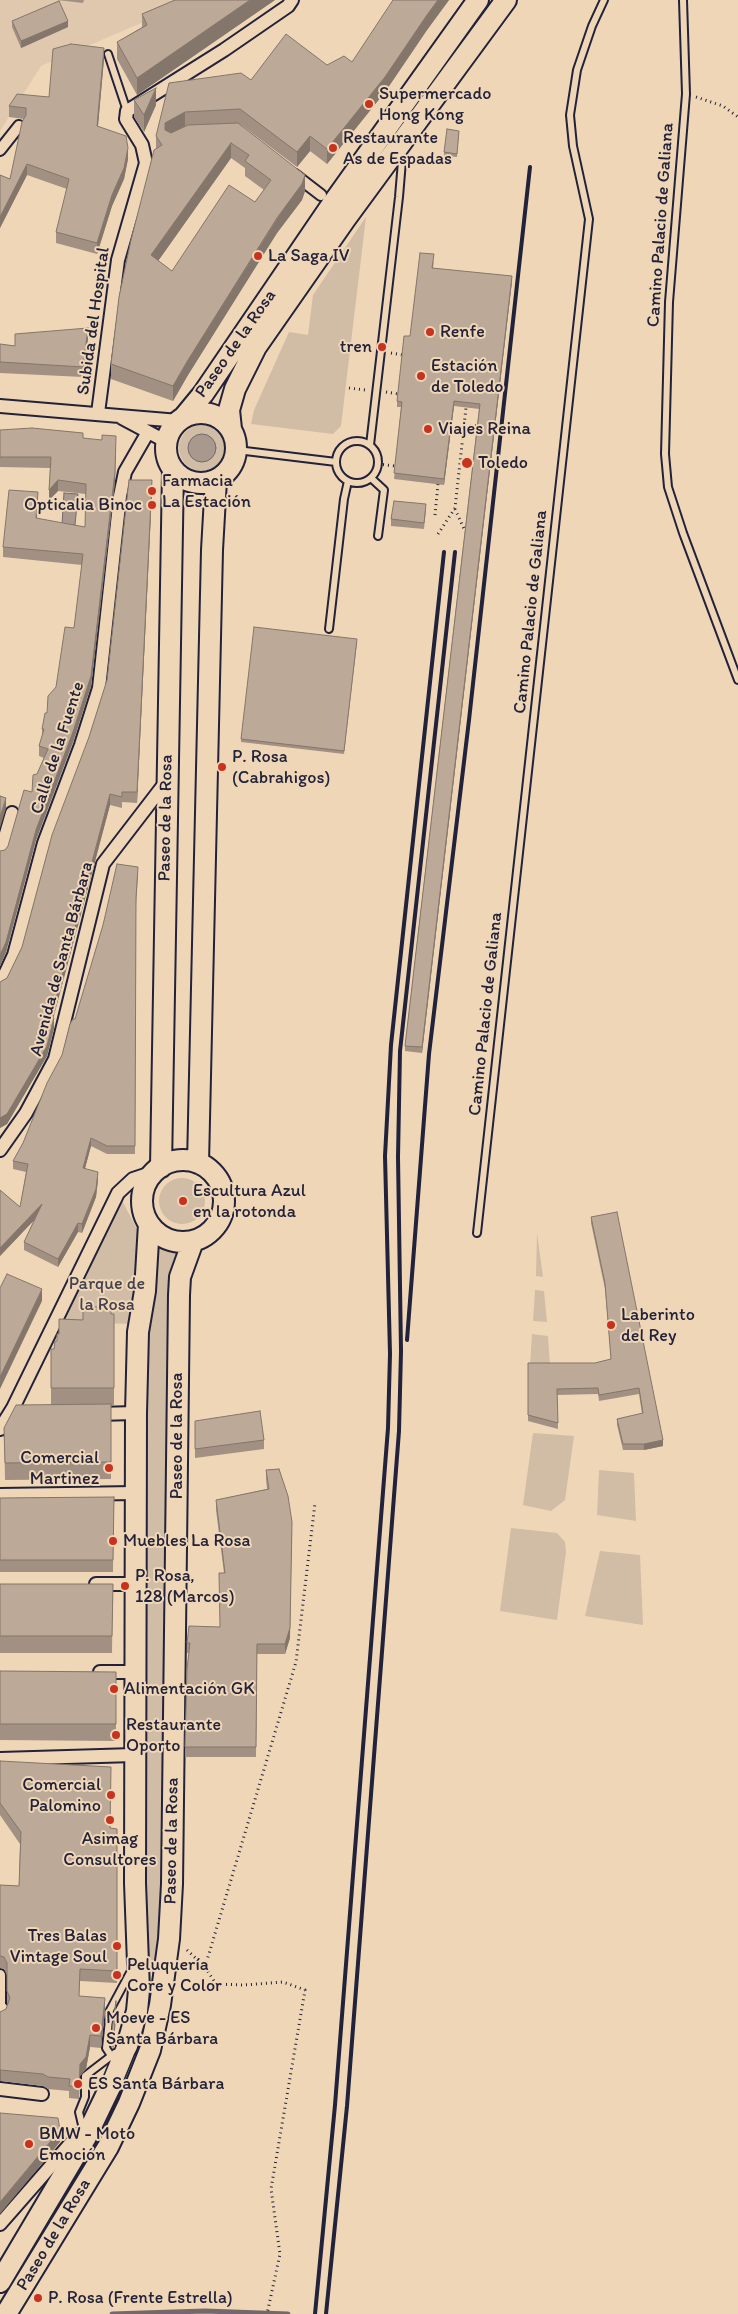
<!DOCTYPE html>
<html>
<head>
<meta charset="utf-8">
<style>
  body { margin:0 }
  canvas { display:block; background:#efd6b7 }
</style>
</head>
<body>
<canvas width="738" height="2314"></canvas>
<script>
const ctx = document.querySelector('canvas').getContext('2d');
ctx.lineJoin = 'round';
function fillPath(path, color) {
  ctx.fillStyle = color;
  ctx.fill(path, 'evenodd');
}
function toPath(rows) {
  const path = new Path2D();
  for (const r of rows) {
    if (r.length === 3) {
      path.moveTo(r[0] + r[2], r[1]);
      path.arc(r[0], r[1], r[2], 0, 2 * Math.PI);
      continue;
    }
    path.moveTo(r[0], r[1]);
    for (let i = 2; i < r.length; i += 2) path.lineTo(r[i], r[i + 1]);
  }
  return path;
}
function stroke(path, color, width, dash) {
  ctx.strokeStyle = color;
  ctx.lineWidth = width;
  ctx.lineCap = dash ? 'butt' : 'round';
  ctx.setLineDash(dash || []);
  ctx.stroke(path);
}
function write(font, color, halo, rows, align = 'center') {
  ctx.font = font + ' Itim,sans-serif';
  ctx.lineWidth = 4;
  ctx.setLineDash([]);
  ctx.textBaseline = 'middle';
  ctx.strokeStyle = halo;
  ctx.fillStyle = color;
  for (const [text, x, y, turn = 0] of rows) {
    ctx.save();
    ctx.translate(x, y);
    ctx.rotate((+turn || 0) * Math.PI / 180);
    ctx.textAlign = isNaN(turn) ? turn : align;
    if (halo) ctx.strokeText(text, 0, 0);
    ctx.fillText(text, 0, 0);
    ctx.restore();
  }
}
fillPath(toPath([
  [0,0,195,0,41,66,0,131]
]), '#e0c8ae');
fillPath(toPath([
  [366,217,341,426,333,434,251,424,254,410,289,332,308,335,313,295],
  [202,448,23],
  [182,1201,23],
  [118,1193,137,1229,136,1324,63,1322],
  [537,1233,543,1277,536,1276],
  [154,1246,182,1255,161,1960,144,1967,141,1413],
  [535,1290,544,1291,547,1322,533,1321],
  [532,1334,548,1336,550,1365,530,1365],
  [533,1433,574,1436,565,1500,551,1511,523,1505],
  [599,1470,634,1473,636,1521,597,1515],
  [511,1528,557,1533,565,1542,566,1552,557,1620,500,1611],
  [600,1551,640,1555,643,1625,585,1616]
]), '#d1bca5');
const water = toPath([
  [202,448,14],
  [64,493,78,494,75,525,62,524,64,493]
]);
fillPath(water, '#a9988d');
stroke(water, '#73696c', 1);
stroke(toPath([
  [112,2314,205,2311,288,2314]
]), '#73696c', 5);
const service = toPath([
  [683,0,686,94,669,302,665,454,668,487,683,533,738,680],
  [108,54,127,111],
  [357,462,21],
  [370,445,399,197,403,149],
  [237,450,336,462],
  [371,478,384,490,378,536],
  [329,629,344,499,348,481],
  [477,1233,589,219,573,146,570,115,577,70,592,26,604,0],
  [116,2063,106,2048,110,2010,132,1969],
  [83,2129,79,2112,85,2097,85,2076,115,2053]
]);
const pedestrian = toPath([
  [0,150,19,126],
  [295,175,321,195],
  [0,1975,0,2017]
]);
const minor = toPath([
  [0,406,179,421],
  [98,413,118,260,146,163,142,145,126,119,127,111,224,50,288,6,292,0],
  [122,418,167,442],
  [0,854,12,813],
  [0,985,14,955,44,843,81,745,99,688,120,496,125,472,148,432],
  [0,1150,26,1113,55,1059,103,864,166,782],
  [96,1414,136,1413],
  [0,1429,13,1408,118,1193,133,1179,154,1172],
  [0,1495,135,1493],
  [96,1584,134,1584],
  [100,1672,134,1672],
  [0,1759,134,1755],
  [0,2009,2,2009],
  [0,2089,42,2094],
  [0,2224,78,2135]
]);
const secondary = toPath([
  [111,2085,127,2046]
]);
const primary = toPath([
  [201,448,35],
  [184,417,203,394,331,206,478,0],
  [231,429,229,410,235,389,256,347,346,218,506,0],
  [183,1201,41],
  [198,1163,212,550,216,480],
  [161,1167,173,470],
  [127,2046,137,2011,139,1990,135,1883,136,1413,138,1332,145,1291,149,1224],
  [0,2282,86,2137,111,2085],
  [6,2314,108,2147,129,2103,150,2050,160,2005,169,1939,172,1884,179,1295,180,1277,193,1241]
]);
stroke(service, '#22223b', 10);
stroke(pedestrian, '#22223b', 14);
stroke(minor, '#22223b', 16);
stroke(secondary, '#22223b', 22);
stroke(primary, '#22223b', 24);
stroke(toPath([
  [696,97,723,106,738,117],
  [353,349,370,351],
  [391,353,403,355],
  [349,388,365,390],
  [386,392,398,394],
  [465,425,477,426],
  [378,464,395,466],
  [455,509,465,531],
  [435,515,438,484],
  [438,534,455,508,466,408],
  [187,1950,205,1967,216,1984,244,1985,283,1982,305,1990,271,2189,280,2254,267,2314],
  [205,1967,296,1662,315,1503]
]), '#22223b', 3, [1, 4]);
stroke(service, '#efd6b7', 6);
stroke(pedestrian, '#efd6b7', 10);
stroke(minor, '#efd6b7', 12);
stroke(secondary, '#efd6b7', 19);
stroke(primary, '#efd6b7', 20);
stroke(toPath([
  [407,1340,429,1054,469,720,530,167],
  [315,2314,335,2105,388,1428,390,1354,385,1156,391,1045,444,552],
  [326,2314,347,2106,399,1431,401,1351,398,1157,400,1051,455,552]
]), '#22223b', 4);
fillPath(toPath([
  [57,0,84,0,83,3],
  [175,0,275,0,137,95,117,59,117,42,142,27,142,14],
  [405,0,449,0,427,30,385,92,327,164,310,151,297,167,240,124,305,191,302,200,277,233,188,375,173,401,111,379,111,364,156,148,156,136,169,83,251,80,327,65,352,62],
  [231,158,245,168,245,176,264,190,255,202,172,271,158,261],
  [12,21,68,27,21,48,12,27],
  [104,59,98,126,128,159,124,179,112,206,97,254,56,243,56,232,67,189,27,175,0,228,0,175,10,179,24,119,9,117,9,106,49,97],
  [134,100,156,105,144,132,134,117],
  [459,131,457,157,444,156,444,152],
  [434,260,433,268,512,281,422,1053,405,1051,405,1046,479,409,454,406,444,485,394,479,401,407,397,407,397,401,410,336],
  [88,339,83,377,0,373,0,344,15,346],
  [0,432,83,438,115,482,91,686,73,742,36,840,6,952,0,966,0,851,5,850,8,846,32,792,37,774,44,758,39,756,39,746,42,736,42,729,56,687,74,628,82,565,3,557,3,547,38,502,37,519,85,527,86,494,58,491,49,500,50,468,0,467],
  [152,491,137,803,122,802,122,808,110,805,53,1017,54,1028,47,1056,7,1124,0,1128,0,982,7,978,22,947,107,680],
  [426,510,424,529,391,526,391,519],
  [357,642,344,754,241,742,241,739],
  [138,875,136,906,135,1154,107,1154,91,1146,85,1168,98,1180,96,1197,82,1233,78,1232,58,1267,24,1250,24,1242,34,1220,0,1256,0,1190,20,1207,26,1172,13,1169,13,1161,23,1143,62,1055,75,1019],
  [591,1217,663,1446,644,1450,623,1450,617,1425,617,1419,642,1414,639,1394,599,1401,598,1394,557,1395,558,1429,528,1421,528,1363,595,1363,611,1359,605,1289,591,1223],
  [111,1314,114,1314,114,1405,111,1405,111,1479,5,1480,4,1428,51,1405,51,1349,54,1349,57,1341,59,1334,59,1319,83,1320],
  [195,1421,264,1440,264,1449,195,1458],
  [279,1469,290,1638,285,1654,257,1654,256,1757,185,1757,187,1669,189,1653,187,1653,187,1643,220,1627,224,1573,216,1510,216,1500,267,1489,266,1479,266,1470],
  [114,1497,113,1572,0,1572,0,1498],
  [0,1584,113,1584,112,1653,0,1653],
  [0,1671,116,1672,116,1741,0,1740],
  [0,1761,110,1828,117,1829,117,1983,80,1981,79,1996,105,2010,101,2048,90,2047,86,2069,80,2076,79,2099,69,2098,69,2091,48,2089,43,2086,1,2081,0,2012,6,2009,8,2004,7,2003,7,1975,4,1969,0,1968,0,1885,19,1886,20,1844,0,1815],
  [116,2010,114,2048,111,2047,111,2037]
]), '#a29183');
fillPath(toPath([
  [250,0,275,0,137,95,137,78],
  [438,0,449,0,427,30,385,92,327,164,327,149],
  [68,21,68,27,21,48,21,41],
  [104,48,104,59,97,137,97,126],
  [156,88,156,105,144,132,144,115],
  [185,112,185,127,165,138,165,123],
  [310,136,310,151,297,167,297,152],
  [231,143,231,158,151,271,151,255],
  [128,148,128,159,124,179,112,206,97,254,97,243,112,195],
  [27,164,27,175,0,228,0,217],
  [305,175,305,191,302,200,277,233,188,375,173,401,173,386,188,360],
  [512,276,512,281,422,1053,422,1047],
  [88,328,88,339,83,377,83,367],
  [454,401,454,406,444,485,444,479],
  [116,446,115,482,91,686,73,742,36,840,6,952,0,966,0,955,6,942],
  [58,480,58,491,49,500,49,490],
  [152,480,152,491,137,803,137,792],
  [38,492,38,502,36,529,36,518],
  [110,794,110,805,51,1027,51,1017],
  [6,798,6,808,0,828,0,817],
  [54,1018,54,1028,47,1056,7,1124,0,1128,0,1118],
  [91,1138,91,1146,83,1176,83,1168],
  [98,1172,98,1180,96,1197,82,1233,82,1224],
  [42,1204,42,1212,0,1256,0,1248],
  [78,1223,78,1232,58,1267,58,1259],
  [42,1289,42,1301,0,1389,0,1377],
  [663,1440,663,1446,644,1450,644,1444],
  [292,1522,290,1638,285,1654,285,1644],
  [105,1998,105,2010,101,2048,101,2036],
  [116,2001,116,2010,114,2048,114,2039],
  [90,2035,90,2047,86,2069,80,2076,79,2099,80,2064],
  [1,2069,1,2081,0,2081,0,2070],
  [60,2130,60,2142,0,2214,0,2202]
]), '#84766a');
const building = toPath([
  [175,0,250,0,137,78,117,42,147,25,142,14,175,0],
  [393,0,438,0,427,15,385,77,327,149,310,136,297,152,240,109,185,112,165,123,165,130,171,133,188,125,238,123,305,175,302,184,277,218,188,360,173,386,111,364,119,297,131,240,154,150,162,145,156,136,169,83,241,73,251,80,286,34,327,65,344,56,352,62,393,0],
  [231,143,249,155,245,161,271,180,255,202,229,185,172,271,151,255,231,143],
  [59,1,68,21,21,41,12,21,59,1],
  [71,44,104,48,97,126,126,136,128,148,124,168,112,195,97,243,56,232,69,179,27,164,0,217,0,175,10,179,22,122,26,115,26,108,9,106,17,94,49,97,53,49,71,44],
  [156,88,144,115,134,100,156,88],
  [447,129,459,131,457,154,444,152,447,129],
  [420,253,434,254,432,268,512,276,422,1047,405,1046,480,404,454,401,444,479,394,473,402,402,397,401,404,336,410,336,420,253],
  [88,328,83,367,0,362,0,344,15,346,15,334,88,328],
  [32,428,83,433,83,438,102,440,102,435,116,436,115,472,91,676,73,732,36,830,6,942,0,955,0,851,5,850,8,846,24,790,32,792,33,775,37,774,48,749,39,746,44,729,42,729,45,713,47,713,48,696,56,687,65,627,74,628,83,554,3,547,9,490,38,492,36,518,85,527,86,484,58,480,49,490,51,457,0,457,0,430,32,428],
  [129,480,152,480,137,792,122,792,122,797,110,794,51,1017,54,1018,47,1046,7,1114,0,1118,0,982,7,978,22,947,52,835,89,737,107,680,129,480],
  [394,501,426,504,424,523,391,519,394,501],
  [254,627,357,639,344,751,241,739,254,627],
  [0,796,6,798,0,817,0,796],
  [117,864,138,867,136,898,135,1146,107,1146,91,1138,83,1168,98,1172,96,1189,82,1224,78,1223,58,1259,24,1242,42,1204,0,1248,0,1190,20,1207,28,1164,13,1161,23,1143,47,1083,62,1055,70,1024,73,1019,75,1019,103,925,117,864],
  [617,1212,663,1440,644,1444,623,1444,617,1419,643,1413,639,1388,599,1395,598,1388,557,1389,558,1423,528,1415,528,1363,595,1363,611,1359,605,1283,591,1217,617,1212],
  [7,1274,42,1289,0,1377,0,1288,7,1274],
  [83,1307,111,1307,111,1314,114,1314,114,1388,51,1388,51,1349,54,1349,55,1341,57,1341,57,1334,59,1334,59,1319,83,1320,83,1307],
  [111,1404,111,1462,5,1463,4,1428,16,1405,111,1404],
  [260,1411,264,1440,195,1449,195,1421,260,1411],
  [279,1469,288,1496,292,1522,290,1628,285,1644,257,1644,256,1747,185,1747,187,1669,190,1643,187,1643,189,1626,220,1627,219,1573,225,1573,216,1500,269,1489,266,1470,279,1469],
  [114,1497,113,1560,0,1560,0,1498,114,1497],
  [0,1584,113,1584,112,1636,0,1636,0,1584],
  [0,1671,116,1672,116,1724,0,1724,0,1671],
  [0,1761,111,1767,110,1828,117,1829,117,1971,80,1969,79,1996,105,1998,101,2036,90,2035,86,2057,80,2064,79,2087,69,2086,70,2079,48,2077,43,2074,0,2070,0,2012,6,2009,10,1998,7,1991,7,1963,4,1957,0,1956,0,1885,19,1886,21,1832,0,1803,0,1761],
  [116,2001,114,2039,111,2037,116,2001],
  [0,2113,58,2118,60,2130,0,2202,0,2113]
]);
fillPath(building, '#bca998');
stroke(building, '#84766a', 1);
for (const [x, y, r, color] of [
  [369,104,5,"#c8321e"],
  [333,148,5,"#c8321e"],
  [258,256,5,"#c8321e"],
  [430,332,5,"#c8321e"],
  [382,347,5,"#c8321e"],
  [421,376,5,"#c8321e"],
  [428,429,5,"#c8321e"],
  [467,463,6,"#c8321e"],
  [152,491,5,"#c8321e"],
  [152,505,5,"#c8321e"],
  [222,767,5,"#c8321e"],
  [183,1201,5,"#c8321e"],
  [611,1325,5,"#c8321e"],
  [109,1468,5,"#c8321e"],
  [113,1541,5,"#c8321e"],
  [125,1586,5,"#c8321e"],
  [114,1689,5,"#c8321e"],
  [116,1735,5,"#c8321e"],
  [111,1795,5,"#c8321e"],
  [110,1820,5,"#c8321e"],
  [117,1946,5,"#c8321e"],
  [117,1975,5,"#c8321e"],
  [96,2028,5,"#c8321e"],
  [78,2084,5,"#c8321e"],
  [29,2144,5,"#c8321e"],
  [38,2298,5,"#c8321e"]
]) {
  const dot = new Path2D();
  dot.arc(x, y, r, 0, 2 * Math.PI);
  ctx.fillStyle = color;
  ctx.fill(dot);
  stroke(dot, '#efd6b7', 2);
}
write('18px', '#22223b', '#efd6b7', [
  ["Supermercado",379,94],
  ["Hong Kong",379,115],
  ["Restaurante",343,138],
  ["As de Espadas",343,159],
  ["La Saga IV",268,256],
  ["Renfe",440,332],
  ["tren",372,347,"right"],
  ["Estación",431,366],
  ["de Toledo",431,387],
  ["Viajes Reina",438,429],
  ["Toledo",478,463],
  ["Farmacia",162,481],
  ["La Estación",162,502],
  ["Opticalia Binoc",142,505,"right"],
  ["P. Rosa",232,757],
  ["(Cabrahigos)",232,778],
  ["Escultura Azul",193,1191],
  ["en la rotonda",193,1212],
  ["Laberinto",621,1315],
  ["del Rey",621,1336],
  ["Comercial",99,1458,"right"],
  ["Martinez",99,1479,"right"],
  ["Muebles La Rosa",123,1541],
  ["P. Rosa,",135,1576],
  ["128 (Marcos)",135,1597],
  ["Alimentación GK",124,1689],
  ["Restaurante",126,1725],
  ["Oporto",126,1746],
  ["Comercial",101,1785,"right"],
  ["Palomino",101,1806,"right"],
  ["Asimag",110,1839,"center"],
  ["Consultores",110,1860,"center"],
  ["Tres Balas",107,1936,"right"],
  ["Vintage Soul",107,1957,"right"],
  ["Peluquería",127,1965],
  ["Core y Color",127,1986],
  ["Moeve - ES",106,2018],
  ["Santa Bárbara",106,2039],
  ["ES Santa Bárbara",88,2084],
  ["BMW - Moto",39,2134],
  ["Emoción",39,2155],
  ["P. Rosa (Frente Estrella)",48,2298]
], 'left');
write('18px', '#22223b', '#efd6b7', [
  ["Camino Palacio de Galiana",661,225,-86],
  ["Subida del Hospital",94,321,-82],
  ["Paseo de la Rosa",236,344,-55],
  ["Camino Palacio de Galiana",531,612,-84],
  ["Calle de la Fuente",58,748,-72],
  ["Paseo de la Rosa",166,818,-89],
  ["Avenida de Santa Bárbara",62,959,-75],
  ["Camino Palacio de Galiana",486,1014,-84],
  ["Paseo de la Rosa",177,1436,-90],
  ["Paseo de la Rosa",172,1841,-89],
  ["Paseo de la Rosa",54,2235,-59]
]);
write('18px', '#454150', '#efd6b7', [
  ["Parque de",107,1284],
  ["la Rosa",107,1305]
]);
</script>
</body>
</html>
